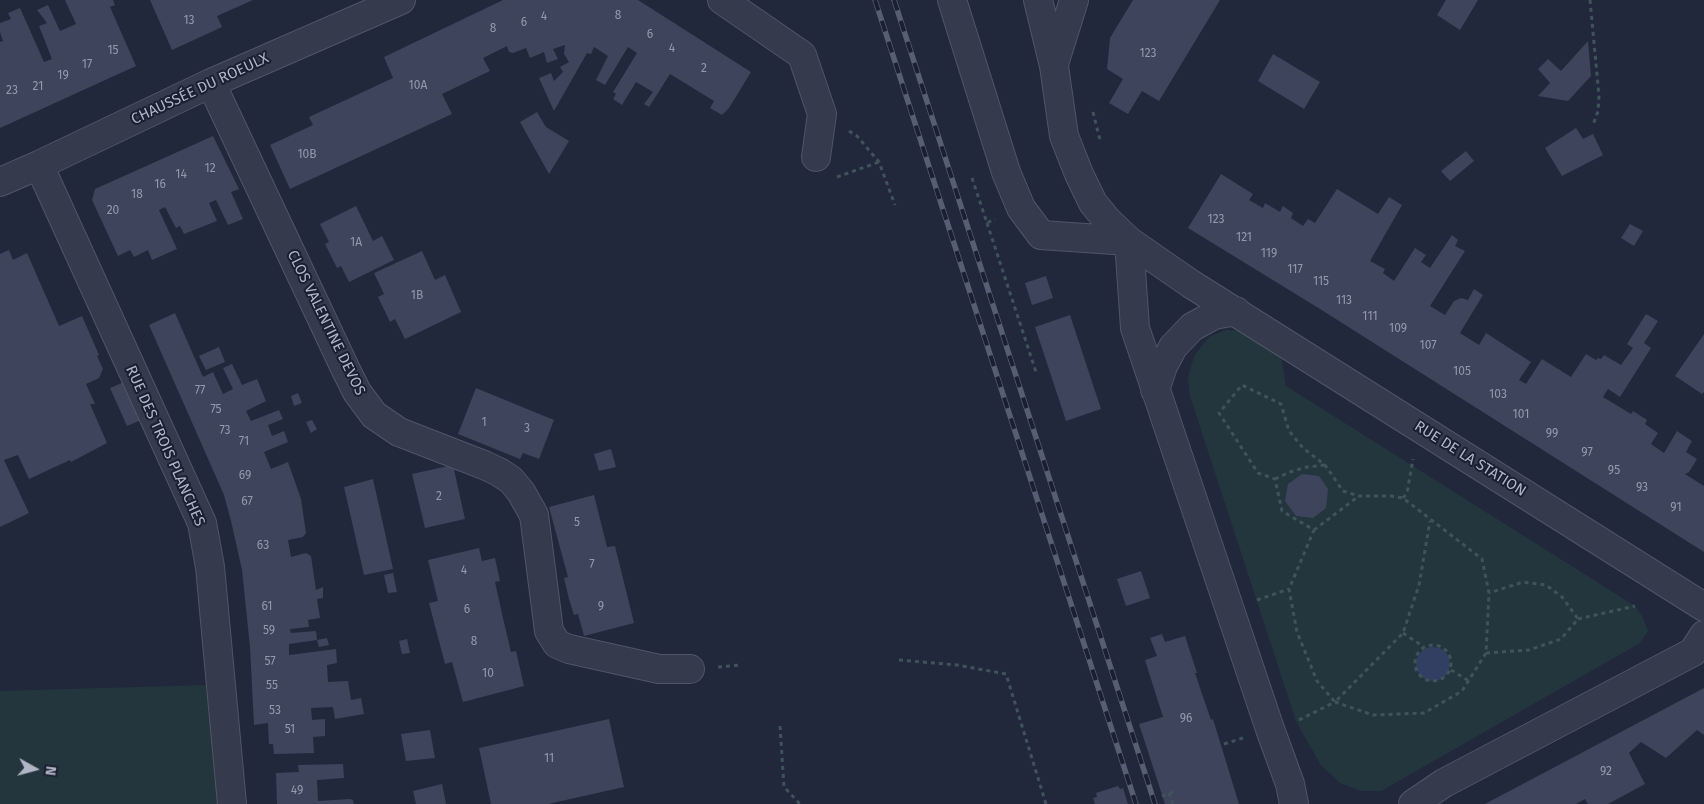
<!DOCTYPE html>
<html>
<head>
<meta charset="utf-8">
<style>
  body { margin:0 }
  #map { position:relative; width:1704px; height:804px; overflow:hidden; background:#21283c; font-family:"Fira Sans",sans-serif }
  canvas { display:block }
  .north { position:absolute; left:10px; top:744px; width:50px; height:50px; -webkit-text-stroke:4px #1a2031; paint-order:stroke; rotate:97deg; font-size:14px; font-weight:700; line-height:20px; text-align:center; color:#b0b5c8 }
  .north::after { content:''; display:block; margin:auto; width:18px; height:22px; background:#b0b5c8; clip-path:polygon(50% 0,100% 100%,50% 72%,0 100%) }
</style>
</head>
<body>
<div id="map">
<canvas width="1704" height="804"></canvas>
<div class="north">N</div>
</div>
<script>
const ctx = document.querySelector('canvas').getContext('2d');
ctx.lineJoin = 'round';
function fillPath(path, color) {
  ctx.fillStyle = color;
  ctx.fill(path, 'evenodd');
}
function toPath(rows) {
  const path = new Path2D();
  for (const r of rows) {
    if (r.length === 3) {
      path.moveTo(r[0] + r[2], r[1]);
      path.arc(r[0], r[1], r[2], 0, 2 * Math.PI);
      continue;
    }
    path.moveTo(r[0], r[1]);
    for (let i = 2; i < r.length; i += 2) path.lineTo(r[i], r[i + 1]);
  }
  return path;
}
function stroke(path, color, width, dash) {
  ctx.strokeStyle = color;
  ctx.lineWidth = width;
  ctx.lineCap = dash ? 'butt' : 'round';
  ctx.setLineDash(dash || []);
  ctx.stroke(path);
}
function write(font, color, halo, rows, align = 'center') {
  ctx.font = font + ' "Fira Sans",sans-serif';
  ctx.lineWidth = 4;
  ctx.setLineDash([]);
  ctx.textBaseline = 'middle';
  ctx.strokeStyle = halo;
  ctx.fillStyle = color;
  for (const [text, x, y, turn = 0] of rows) {
    ctx.save();
    ctx.translate(x, y);
    ctx.rotate((+turn || 0) * Math.PI / 180);
    ctx.textAlign = isNaN(turn) ? turn : align;
    if (halo) ctx.strokeText(text, 0, 0);
    ctx.fillText(text, 0, 0);
    ctx.restore();
  }
}
fillPath(toPath([
  [1226,330,1251,331,1280,351,1286,386,1635,606,1642,616,1648,631,1640,643,1381,791,1361,791,1340,783,1320,764,1296,721,1190,396,1188,378,1194,356,1209,337],
  [208,685,232,804,0,804,0,691]
]), '#23363d');
fillPath(toPath([
  [1433,664,17]
]), '#323e62');
fillPath(toPath([
  [65,0,113,0,115,5,110,7,136,66,0,128,0,42,3,41,0,32,0,23,11,19,8,13,20,8,44,62,52,59,39,26,47,23,37,10,48,5,60,31,76,24],
  [150,0,253,0,217,16,222,27,172,50],
  [503,0,638,0,751,72,729,108,722,115,710,108,714,101,670,74,649,107,644,104,653,92,636,82,622,105,613,99,616,94,613,92,637,53,628,47,605,85,596,80,608,56,594,47,591,54,587,53,554,111,539,78,551,73,554,81,563,72,560,67,569,62,564,54,565,45,553,49,558,59,547,63,544,52,530,58,526,48,513,53,509,52,507,46,483,58,490,71,442,94,452,114,290,189,270,145,313,125,309,117,393,78,384,57],
  [1133,0,1220,0,1159,101,1142,91,1128,114,1109,103,1123,79,1107,69,1110,38],
  [1446,0,1478,0,1460,30,1437,15],
  [1588,41,1591,76,1568,101,1538,96,1550,83,1538,69,1548,59,1561,71],
  [1273,54,1320,82,1304,109,1258,81],
  [537,112,546,127,569,141,549,174,520,122],
  [1576,128,1583,139,1593,134,1603,155,1562,176,1545,148],
  [213,136,239,189,231,192,243,219,228,225,216,200,209,203,217,221,184,234,180,226,176,228,165,207,159,210,177,249,152,260,148,250,134,257,130,250,118,256,92,200,95,189],
  [1466,151,1474,161,1450,181,1441,171],
  [1221,174,1253,194,1249,200,1263,208,1265,203,1280,212,1283,206,1293,213,1291,218,1303,226,1308,219,1315,223,1337,189,1378,214,1389,197,1402,205,1370,261,1385,269,1383,273,1394,281,1415,248,1426,255,1421,262,1430,268,1452,235,1458,240,1455,246,1465,251,1430,306,1445,315,1454,301,1461,298,1468,300,1474,289,1483,295,1460,333,1479,345,1486,333,1531,362,1519,380,1526,384,1542,359,1571,377,1586,354,1596,360,1598,358,1601,359,1604,355,1621,365,1633,348,1627,344,1646,314,1658,321,1644,343,1651,348,1620,397,1608,389,1603,397,1631,414,1633,411,1647,420,1645,424,1658,433,1651,444,1664,453,1677,431,1692,441,1686,452,1697,459,1689,472,1685,474,1704,486,1704,552,1320,309,1188,228],
  [356,206,373,241,382,236,394,260,349,282,341,266,337,268,325,244,329,242,320,224],
  [1630,224,1643,231,1634,246,1621,238],
  [9,250,13,260,27,253,59,326,82,316,99,355,97,356,103,369,99,378,86,384,95,404,90,404,107,443,71,462,70,460,29,479,18,455,4,460,29,513,0,527,0,254],
  [422,251,435,280,445,275,461,312,405,339,395,319,390,322,378,297,384,294,374,273],
  [1046,276,1053,298,1032,305,1025,283],
  [175,313,203,377,213,372,223,394,233,389,223,368,232,364,242,385,257,379,266,401,246,411,251,421,279,410,283,419,268,425,272,436,284,431,288,442,264,452,271,469,288,462,301,499,306,533,303,537,288,540,291,557,306,553,311,556,316,590,323,587,323,598,317,599,320,618,308,620,309,627,290,629,291,633,316,631,317,640,289,644,289,655,336,649,337,663,327,665,328,682,348,681,351,700,361,698,364,714,335,719,333,707,311,708,312,720,325,719,325,736,313,737,314,753,274,754,273,744,269,744,268,723,254,725,250,647,242,570,231,521,224,495,149,325],
  [1070,315,1101,409,1066,421,1035,327],
  [1704,334,1704,392,1702,394,1675,376],
  [219,347,225,362,206,370,199,356],
  [124,382,141,420,127,426,110,388],
  [476,388,554,420,539,459,523,453,520,459,458,434],
  [298,393,302,403,294,406,291,396],
  [312,420,317,429,311,433,306,422],
  [611,449,616,467,599,471,594,454],
  [453,465,465,519,425,528,412,474],
  [1302,474,1319,476,1328,489,1326,508,1313,518,1296,516,1285,501,1288,484],
  [373,479,393,569,364,575,344,487],
  [594,495,607,547,615,546,634,623,584,636,578,614,574,615,569,599,564,578,568,577,549,507],
  [479,548,482,561,495,558,500,581,495,582,503,618,511,652,516,651,524,686,463,702,452,662,445,664,429,603,438,601,428,560],
  [1141,571,1150,598,1126,606,1117,579],
  [393,573,397,592,388,593,384,575],
  [1162,634,1165,642,1185,636,1197,673,1195,673,1211,720,1213,719,1239,804,1165,804,1139,724,1163,717,1145,660,1157,656,1150,638],
  [327,638,329,645,319,647,317,640],
  [407,639,410,653,402,654,399,641],
  [1704,688,1704,735,1697,730,1666,758,1641,742,1629,753,1645,784,1608,804,1588,804,1585,799,1576,804,1485,804],
  [609,719,624,787,548,804,491,804,479,748],
  [430,730,435,758,406,761,401,734],
  [343,764,344,778,317,780,318,801,350,799,353,800,354,804,277,804,276,773,299,772,298,765],
  [442,784,446,804,416,804,413,791],
  [1118,786,1120,789,1123,788,1128,804,1095,804,1093,798,1097,797,1096,793]
]), '#3d445c');
const minor = toPath([
  [722,0,802,55,822,114,816,157],
  [952,0,1006,172,1021,208,1041,235,1129,241],
  [1038,0,1054,66,1064,136,1079,174,1093,203,1107,220,1129,241,1191,284,1704,607],
  [1054,64,1074,0],
  [211,83,345,368,357,392,374,415,399,432,484,465,499,472,511,480,521,492,534,515,549,631,557,644,569,649,659,669,690,669],
  [39,165,202,523,210,567,232,804],
  [0,182,39,165,211,83,401,0],
  [1129,241,1135,328,1270,729,1290,784,1294,804],
  [1155,390,1163,366,1173,347,1192,327,1214,315,1236,311],
  [1413,804,1444,783,1693,652,1704,635]
]);
stroke(minor, '#505567', 30);
stroke(toPath([
  [1590,0,1599,96,1598,111,1593,125],
  [1093,112,1100,140],
  [849,131,857,136,879,162,895,205],
  [837,177,879,162],
  [972,178,987,223,995,219],
  [987,223,1036,372],
  [1275,479,1290,472,1307,467,1325,465],
  [1403,498,1407,493,1413,459],
  [1314,530,1359,496],
  [1257,600,1289,589],
  [1578,619,1635,606],
  [1403,633,1424,647],
  [1433,663,18],
  [1486,653,1529,650,1561,639,1578,619,1562,597,1546,585,1523,582,1489,593],
  [899,660,957,665,1006,674,1046,804],
  [718,667,740,665],
  [1451,670,1469,681],
  [1299,720,1335,702,1373,715,1424,713,1462,691,1486,653,1489,593,1482,559,1403,498,1391,496,1359,496,1343,491,1325,465,1303,448,1289,431,1281,404,1242,385,1219,413,1258,473,1275,479,1282,511,1314,530,1289,589,1297,632,1317,681,1335,702,1403,633,1419,585,1430,521],
  [780,726,784,787,800,804],
  [1224,744,1243,738],
  [1169,793,1173,804],
  [1162,796,1177,791]
]), '#41535a', 3, [4, 4]);
stroke(minor, '#353b4c', 28);
const rail = toPath([
  [875,0,1136,804],
  [894,0,1155,804]
]);
stroke(rail, '#575d73', 5.5);
stroke(rail, '#1a2031', 4, [11]);
write('12px', '#9399ad', null, [
  ["8",618,16],
  ["4",544,17],
  ["13",189,21],
  ["6",524,23],
  ["8",493,29],
  ["6",650,35],
  ["4",672,49],
  ["15",113,51],
  ["123",1148,54],
  ["17",87,65],
  ["2",704,69],
  ["19",63,76],
  ["10A",418,86],
  ["21",38,87],
  ["23",12,91],
  ["10B",307,155],
  ["12",210,169],
  ["14",181,175],
  ["16",160,185],
  ["18",137,195],
  ["20",113,211],
  ["123",1216,220],
  ["121",1244,238],
  ["1A",356,243],
  ["119",1269,254],
  ["117",1295,270],
  ["115",1321,282],
  ["1B",417,296],
  ["113",1344,301],
  ["111",1370,317],
  ["109",1398,329],
  ["107",1428,346],
  ["105",1462,372],
  ["77",200,391],
  ["103",1498,395],
  ["75",216,410],
  ["101",1521,415],
  ["1",484,423],
  ["3",527,429],
  ["73",225,431],
  ["99",1552,434],
  ["71",244,442],
  ["97",1587,453],
  ["95",1614,471],
  ["69",245,476],
  ["93",1642,488],
  ["2",439,497],
  ["67",247,502],
  ["91",1676,508],
  ["5",577,523],
  ["63",263,546],
  ["7",592,565],
  ["4",464,571],
  ["61",267,607],
  ["9",601,607],
  ["6",467,610],
  ["59",269,631],
  ["8",474,642],
  ["57",270,662],
  ["10",488,674],
  ["55",272,686],
  ["53",275,711],
  ["96",1186,719],
  ["51",290,730],
  ["11",549,759],
  ["92",1606,772],
  ["49",297,791]
]);
write('15px', '#b0b5c8', '#1a2031', [
  ["CHAUSSÉE DU ROEULX",200,89,-25],
  ["CLOS VALENTINE DEVOS",326,323,64],
  ["RUE DES TROIS PLANCHES",165,446,66],
  ["RUE DE LA STATION",1470,459,32]
]);
</script>
</body>
</html>
